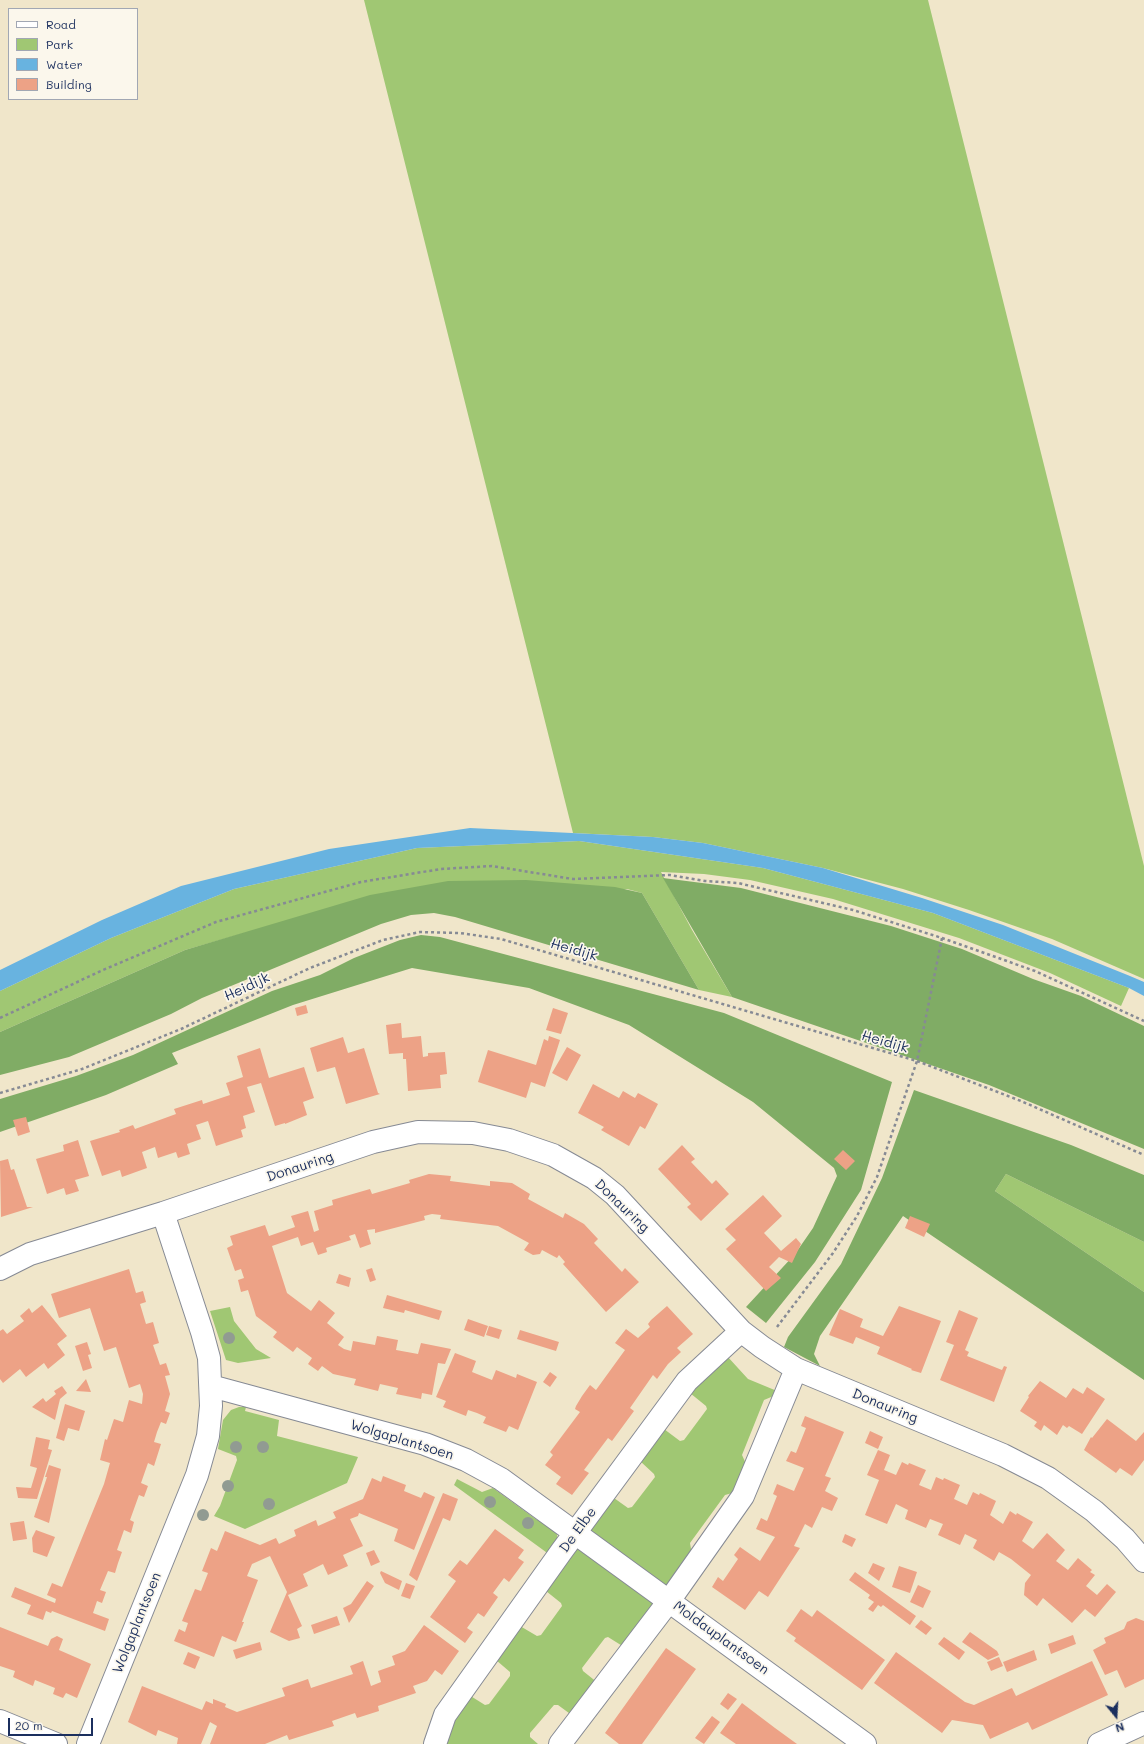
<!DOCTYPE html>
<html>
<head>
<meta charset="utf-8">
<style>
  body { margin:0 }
  #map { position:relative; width:1144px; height:1744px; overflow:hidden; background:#f0e6ca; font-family:Mali,sans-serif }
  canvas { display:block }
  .legend { position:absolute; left:8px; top:8px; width:130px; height:92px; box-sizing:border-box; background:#fbf7ec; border:1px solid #a1a7b3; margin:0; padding:5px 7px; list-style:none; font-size:12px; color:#1b2f5e }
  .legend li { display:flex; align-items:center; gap:8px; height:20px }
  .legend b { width:20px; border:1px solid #a1a7b3 }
  .north { position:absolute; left:1096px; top:1696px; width:40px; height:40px; -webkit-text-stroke:3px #fbf7ec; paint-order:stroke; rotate:162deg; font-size:11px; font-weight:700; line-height:16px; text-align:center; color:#1b2f5e }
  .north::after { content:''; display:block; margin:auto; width:14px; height:18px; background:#1b2f5e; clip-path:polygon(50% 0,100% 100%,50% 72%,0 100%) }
  .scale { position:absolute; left:8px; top:1718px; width:85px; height:18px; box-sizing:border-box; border:2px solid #1b2f5e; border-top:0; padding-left:5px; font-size:12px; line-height:14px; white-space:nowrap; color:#1b2f5e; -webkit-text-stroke:3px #fbf7ec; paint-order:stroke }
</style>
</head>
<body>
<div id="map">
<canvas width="1144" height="1744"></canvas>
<ul class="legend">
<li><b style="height:5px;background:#fff"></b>Road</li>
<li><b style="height:11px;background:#a0c773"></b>Park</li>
<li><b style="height:11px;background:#68b3e0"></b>Water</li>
<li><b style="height:11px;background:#eda286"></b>Building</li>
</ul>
<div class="north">N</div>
<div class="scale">20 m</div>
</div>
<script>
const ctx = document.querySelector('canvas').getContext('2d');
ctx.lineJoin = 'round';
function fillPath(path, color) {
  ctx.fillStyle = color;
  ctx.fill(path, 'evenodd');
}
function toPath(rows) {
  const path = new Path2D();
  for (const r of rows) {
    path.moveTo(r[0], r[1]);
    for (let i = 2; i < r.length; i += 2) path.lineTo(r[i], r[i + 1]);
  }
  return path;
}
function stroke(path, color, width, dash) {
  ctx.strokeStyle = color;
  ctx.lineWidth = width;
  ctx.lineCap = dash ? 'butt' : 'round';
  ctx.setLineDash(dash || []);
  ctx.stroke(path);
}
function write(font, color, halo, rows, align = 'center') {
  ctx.font = font + ' Mali,sans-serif';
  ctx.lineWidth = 3.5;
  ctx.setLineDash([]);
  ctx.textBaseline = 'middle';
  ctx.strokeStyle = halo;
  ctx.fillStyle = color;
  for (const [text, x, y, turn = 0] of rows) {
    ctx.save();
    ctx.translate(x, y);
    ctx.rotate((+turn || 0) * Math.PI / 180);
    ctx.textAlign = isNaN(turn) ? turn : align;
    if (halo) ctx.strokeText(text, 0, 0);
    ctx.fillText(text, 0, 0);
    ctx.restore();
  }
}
fillPath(toPath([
  [364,0,928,0,1144,866,1144,979,1052,939,969,910,903,889,823,868,703,843,653,837,573,833],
  [579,841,763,868,933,913,1129,988,1121,1006,1050,973,959,938,833,899,750,880,704,874,661,872,692,930,732,997,699,990,642,893,627,889,248,932,185,950,0,1032,0,991,111,938,234,889,417,848],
  [1006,1174,1144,1242,1144,1292,995,1191],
  [230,1307,234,1321,256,1349,271,1358,238,1363,226,1360,210,1311],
  [727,1356,748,1379,777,1391,776,1395,764,1400,742,1455,747,1466,736,1492,725,1495,690,1543,692,1555,671,1583,665,1587,590,1531,614,1498,628,1508,632,1507,655,1477,654,1474,640,1461,664,1429,680,1441,684,1440,707,1409,706,1406,690,1393],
  [239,1407,246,1407,245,1411,279,1420,277,1436,358,1457,347,1483,245,1529,214,1516,220,1506,237,1460,236,1456,218,1449,223,1420,231,1410],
  [457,1479,482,1492,493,1488,537,1520,543,1519,556,1528,558,1542,550,1555,454,1485],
  [582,1547,654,1599,655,1605,624,1647,608,1637,605,1638,582,1668,583,1671,598,1683,573,1716,558,1705,554,1705,530,1733,530,1737,538,1744,446,1744,452,1719,469,1695,485,1705,489,1704,510,1676,510,1672,496,1660,520,1626,537,1636,541,1635,562,1606,561,1603,546,1591,576,1548]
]), '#a0c773');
fillPath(toPath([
  [663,878,741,888,891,926,962,949,1033,979,1081,996,1144,1026,1144,1149,989,1085,732,997],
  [526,880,615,887,642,893,699,990,455,917,434,913,411,915,381,924,202,998,171,1014,69,1057,0,1075,0,1032,185,950,370,895,448,881],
  [421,935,440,937,724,1013,892,1082,861,1190,815,1262,766,1323,746,1307,795,1254,813,1228,837,1176,834,1168,753,1102,629,1025,529,988,412,968,293,1005,172,1053,178,1064,106,1095,0,1132,0,1099,76,1076,133,1055,272,991,320,975,354,958,400,940],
  [914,1090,1071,1145,1144,1175,1144,1242,1006,1174,995,1191,1144,1292,1144,1380,903,1216,820,1336,814,1354,820,1366,784,1347,788,1337,841,1264,882,1178]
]), '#80ac65');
fillPath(toPath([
  [470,828,653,837,703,843,823,868,922,898,1003,925,1130,976,1144,982,1144,996,1129,988,933,913,763,868,579,841,417,848,234,889,111,938,0,991,0,970,102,920,181,886,329,849]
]), '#68b3e0');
fillPath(toPath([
  [306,1005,308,1013,297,1016,295,1008],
  [553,1008,568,1013,561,1034,546,1030],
  [401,1023,402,1038,421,1036,423,1057,428,1056,428,1053,445,1052,447,1074,440,1075,441,1088,408,1091,406,1059,403,1059,403,1053,389,1054,386,1025],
  [549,1036,560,1040,545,1087,531,1082,526,1098,478,1082,488,1050,536,1065,544,1039,548,1041],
  [343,1037,348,1053,364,1048,378,1093,380,1094,346,1104,335,1067,317,1072,310,1048],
  [567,1047,581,1055,567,1081,552,1073],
  [260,1048,269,1078,304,1067,314,1098,303,1102,307,1115,285,1124,285,1123,275,1126,261,1083,247,1087,255,1112,243,1116,246,1128,241,1130,243,1137,216,1146,208,1121,196,1125,201,1139,187,1144,190,1154,178,1158,176,1152,158,1158,155,1147,142,1152,147,1168,122,1177,120,1170,102,1176,90,1141,120,1132,119,1130,133,1125,135,1129,176,1114,174,1109,202,1100,203,1104,230,1095,226,1083,243,1077,237,1056],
  [593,1084,619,1098,623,1091,635,1098,638,1093,658,1104,645,1129,640,1126,629,1146,601,1130,604,1127,578,1113],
  [26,1117,30,1132,18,1136,13,1120],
  [78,1140,89,1176,75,1180,79,1191,66,1195,64,1188,47,1194,36,1159,64,1151,63,1145],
  [682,1145,695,1159,691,1162,712,1184,716,1180,729,1194,701,1221,687,1207,691,1204,658,1169],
  [843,1150,855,1161,846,1170,834,1159],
  [8,1159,11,1170,14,1169,27,1207,33,1207,1,1217,0,1161],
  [429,1174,451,1176,450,1181,490,1186,490,1181,512,1183,530,1194,528,1199,563,1218,565,1213,584,1224,598,1239,594,1243,622,1272,625,1268,639,1282,606,1312,563,1264,565,1262,559,1255,557,1258,542,1250,540,1254,533,1255,524,1250,529,1243,498,1226,440,1219,441,1215,432,1214,424,1216,425,1220,375,1233,375,1229,367,1230,371,1244,360,1248,355,1234,349,1236,351,1240,326,1248,327,1252,318,1255,313,1242,301,1246,298,1237,272,1246,287,1293,311,1311,319,1300,335,1313,327,1323,344,1337,338,1345,344,1349,351,1351,353,1341,375,1345,377,1336,398,1340,396,1350,418,1354,421,1343,451,1349,445,1364,438,1363,432,1395,422,1393,421,1399,396,1394,398,1388,380,1384,378,1391,354,1385,356,1379,333,1374,322,1366,318,1371,308,1364,312,1358,297,1347,293,1352,273,1337,277,1332,256,1316,248,1290,241,1292,238,1280,244,1278,241,1269,235,1271,227,1248,233,1245,230,1236,265,1225,269,1236,295,1227,291,1216,308,1211,314,1232,319,1230,314,1211,333,1205,332,1200,370,1189,372,1194,410,1183,409,1180],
  [763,1195,782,1216,764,1233,781,1251,796,1238,801,1244,792,1263,779,1257,769,1267,781,1278,766,1291,726,1249,736,1240,725,1229],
  [910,1216,930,1224,924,1237,905,1228],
  [372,1268,376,1280,370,1282,366,1270],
  [129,1269,136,1293,143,1291,146,1302,140,1304,146,1324,153,1322,159,1343,153,1345,160,1365,166,1363,170,1375,165,1376,170,1394,165,1411,170,1413,166,1424,161,1422,157,1432,154,1442,161,1444,154,1466,148,1463,141,1483,148,1486,144,1497,139,1495,130,1520,134,1522,131,1533,124,1530,117,1550,122,1552,118,1563,115,1573,108,1571,100,1590,106,1592,102,1603,97,1601,93,1613,109,1619,105,1631,52,1611,51,1613,46,1611,43,1620,27,1614,31,1605,11,1597,15,1587,55,1603,56,1599,47,1595,52,1583,62,1587,104,1484,110,1463,100,1460,105,1439,107,1440,114,1419,123,1422,129,1400,142,1404,143,1394,140,1384,129,1388,116,1347,104,1351,90,1308,59,1318,51,1294],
  [339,1274,351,1278,349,1287,336,1283],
  [387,1295,442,1311,439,1320,405,1310,404,1313,383,1308],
  [42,1305,67,1336,57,1344,65,1355,48,1369,44,1363,26,1377,20,1369,3,1383,0,1379,0,1331,3,1329,7,1334,24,1321,20,1316,29,1308,32,1313],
  [667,1306,693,1334,677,1348,681,1352,668,1364,657,1379,653,1375,630,1408,634,1411,612,1441,608,1438,584,1470,589,1473,572,1495,556,1484,561,1477,545,1465,553,1455,550,1452,580,1412,575,1409,576,1406,582,1396,590,1385,596,1390,625,1350,615,1343,626,1329,638,1338,650,1327,648,1324,651,1320],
  [899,1306,941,1321,921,1373,911,1370,912,1369,877,1354,880,1347,856,1337,853,1344,829,1335,840,1309,863,1319,860,1327,883,1336],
  [959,1310,978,1318,965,1350,969,1352,967,1356,1002,1370,1004,1366,1007,1367,994,1402,940,1380,954,1345,946,1342],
  [468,1319,488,1326,484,1337,464,1330],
  [489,1326,502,1330,499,1339,486,1335],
  [520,1330,559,1342,556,1351,517,1339],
  [87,1342,91,1354,88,1355,92,1368,83,1371,75,1346],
  [455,1353,476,1361,472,1372,492,1380,496,1370,516,1378,517,1374,537,1382,518,1430,509,1426,506,1432,483,1423,486,1417,477,1413,468,1410,466,1416,443,1407,446,1401,436,1397],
  [550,1372,557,1377,550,1387,543,1382],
  [86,1379,91,1392,76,1391],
  [1040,1381,1066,1398,1073,1388,1083,1394,1087,1387,1105,1399,1082,1434,1069,1426,1067,1428,1063,1425,1057,1435,1044,1425,1041,1431,1034,1426,1037,1422,1020,1411,1029,1397,1028,1396],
  [62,1386,67,1393,60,1399,55,1420,32,1407,43,1398,46,1402,56,1394,54,1391],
  [65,1404,85,1411,79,1431,68,1428,64,1441,56,1438],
  [805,1416,844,1432,825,1476,831,1478,825,1491,838,1498,832,1511,822,1507,812,1528,805,1524,794,1546,800,1548,768,1597,759,1591,745,1610,712,1587,718,1577,723,1581,738,1559,734,1555,740,1547,760,1561,775,1537,756,1529,761,1518,767,1521,777,1496,773,1494,777,1484,794,1491,804,1468,786,1461,791,1451,796,1453,806,1428,801,1426],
  [1107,1419,1136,1441,1144,1432,1144,1460,1132,1476,1120,1468,1116,1473,1084,1450,1091,1437,1092,1438],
  [870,1431,883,1437,878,1449,865,1443],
  [36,1437,50,1440,48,1449,52,1450,37,1499,18,1498,16,1487,31,1488,37,1468,30,1466],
  [878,1450,890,1455,884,1470,896,1475,902,1462,908,1465,909,1463,926,1470,919,1485,931,1490,936,1477,943,1480,944,1478,960,1485,954,1499,967,1505,973,1492,979,1495,980,1493,996,1501,990,1515,1003,1524,1010,1511,1016,1515,1017,1513,1033,1522,1022,1541,1033,1549,1047,1533,1065,1550,1056,1561,1068,1570,1078,1558,1092,1570,1090,1572,1095,1575,1086,1586,1097,1595,1107,1584,1116,1592,1095,1617,1085,1609,1072,1623,1043,1598,1037,1606,1024,1595,1025,1583,1031,1575,1011,1559,999,1552,994,1561,973,1548,977,1540,965,1534,960,1545,938,1535,943,1524,930,1519,926,1528,905,1519,908,1510,896,1504,887,1524,865,1515,879,1480,867,1475],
  [49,1465,61,1469,49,1523,34,1517,47,1477,45,1477],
  [383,1476,406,1485,404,1491,421,1498,424,1492,435,1497,414,1550,394,1541,398,1529,359,1513,358,1516,350,1519,363,1546,343,1555,348,1566,328,1575,323,1564,303,1574,308,1586,288,1595,302,1626,297,1629,300,1638,289,1641,270,1632,287,1592,270,1556,252,1564,247,1576,258,1580,242,1622,244,1622,236,1642,222,1636,214,1657,174,1641,179,1629,185,1632,188,1623,182,1621,186,1611,195,1589,201,1591,208,1573,202,1571,211,1548,217,1551,225,1531,260,1545,276,1538,279,1544,296,1536,294,1530,316,1520,318,1526,336,1518,333,1512,363,1499,372,1478,381,1482],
  [443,1493,458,1499,450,1521,443,1518,417,1581,409,1575],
  [24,1521,27,1539,13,1541,10,1523],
  [495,1529,524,1550,518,1558,524,1562,509,1582,504,1578,493,1593,498,1597,484,1617,478,1613,467,1628,473,1632,465,1643,430,1617,456,1581,448,1575,460,1560,467,1565],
  [36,1530,55,1537,47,1557,33,1552,32,1538],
  [845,1534,856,1539,852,1547,842,1542],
  [374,1550,380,1562,371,1566,366,1553],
  [873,1563,885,1568,879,1581,868,1573],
  [899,1566,917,1572,910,1593,892,1587],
  [381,1571,402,1581,399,1590,385,1583,380,1573],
  [855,1572,916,1616,910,1625,883,1605,881,1607,878,1605,873,1612,868,1609,874,1602,868,1598,870,1595,849,1580],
  [367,1581,374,1586,349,1623,343,1608,351,1604],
  [406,1583,415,1586,410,1599,401,1596],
  [918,1585,931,1591,923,1608,910,1602],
  [801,1609,812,1617,817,1610,885,1660,862,1690,794,1641,796,1638,786,1631],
  [337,1616,340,1625,314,1634,311,1625],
  [1136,1618,1144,1621,1144,1679,1125,1688,1117,1670,1105,1675,1093,1650,1106,1643,1104,1638,1124,1629,1127,1622],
  [921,1620,932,1628,926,1635,915,1627],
  [424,1625,459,1651,442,1675,435,1670,427,1681,413,1686,416,1693,378,1706,379,1711,357,1718,355,1713,332,1721,334,1726,289,1740,287,1735,265,1744,210,1744,217,1726,210,1722,201,1744,177,1744,178,1738,158,1730,156,1736,128,1722,142,1686,202,1710,206,1701,213,1704,213,1699,226,1704,225,1707,237,1712,285,1696,282,1688,308,1679,311,1688,353,1674,350,1666,363,1661,371,1686,381,1682,378,1671,395,1665,392,1656,405,1651],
  [0,1627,48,1646,51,1639,57,1636,63,1639,59,1650,91,1664,77,1698,66,1693,63,1698,53,1694,55,1688,35,1680,33,1686,13,1677,15,1671,0,1666],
  [970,1632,997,1651,999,1655,988,1660,962,1642],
  [1073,1635,1076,1644,1051,1654,1048,1644],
  [944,1637,965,1652,959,1660,938,1644],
  [260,1642,262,1650,236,1659,233,1650],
  [666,1648,696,1669,642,1744,619,1744,605,1733],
  [1034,1650,1037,1660,1007,1672,1003,1662],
  [188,1652,200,1657,195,1669,183,1664],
  [896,1652,965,1702,974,1705,1012,1688,1016,1696,1092,1661,1108,1695,1032,1730,1028,1722,990,1739,983,1725,952,1720,942,1733,874,1683],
  [999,1657,1003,1666,991,1671,987,1662],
  [728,1693,737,1699,728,1710,720,1704],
  [742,1703,775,1728,797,1744,736,1744,720,1733],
  [712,1716,720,1722,704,1744,695,1738]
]), '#eda286');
const street = toPath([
  [0,1269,30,1254,163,1213,373,1142,418,1132,473,1133,509,1140,553,1155,594,1178,615,1195,741,1331,762,1347,796,1369,1003,1455,1048,1478,1094,1511,1125,1539,1144,1561],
  [211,1386,425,1444,466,1460,501,1479,865,1744],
  [0,1721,56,1744],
  [88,1744,197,1475,208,1436,211,1406,209,1358,202,1332,163,1213],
  [435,1744,445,1715,561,1552,687,1381,741,1331],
  [560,1744,669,1601,743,1496,796,1369],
  [1099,1744,1144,1723]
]);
stroke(street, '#868a94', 24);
stroke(toPath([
  [0,1018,103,970,216,922,361,882,441,869,492,866,573,879,670,875,705,881,738,883,853,910,942,938,1035,971,1144,1021],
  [0,1093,82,1069,181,1029,310,968,383,940,420,932,460,933,501,939,917,1061,1021,1101,1144,1155],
  [777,1327,833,1253,857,1216,877,1177,917,1061,942,938]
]), '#868a94', 2.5, [3, 3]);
stroke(street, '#fff', 22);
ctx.fillStyle = '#919b92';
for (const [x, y] of [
  [229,1338],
  [236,1447],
  [263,1447],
  [228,1486],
  [490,1502],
  [269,1504],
  [203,1515],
  [528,1523]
]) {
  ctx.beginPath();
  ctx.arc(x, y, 6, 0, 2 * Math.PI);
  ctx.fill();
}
write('14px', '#1b2f5e', '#fbf7ec', [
  ["Heidijk",574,950,16],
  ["Heidijk",247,987,-25],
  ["Heidijk",885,1042,16],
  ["Donauring",300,1167,-18],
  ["Donauring",622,1206,44],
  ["Donauring",885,1406,22],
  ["Wolgaplantsoen",402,1440,17],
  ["De Elbe",578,1530,-54],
  ["Wolgaplantsoen",137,1623,-68],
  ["Moldauplantsoen",721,1638,36]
]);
</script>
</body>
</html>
